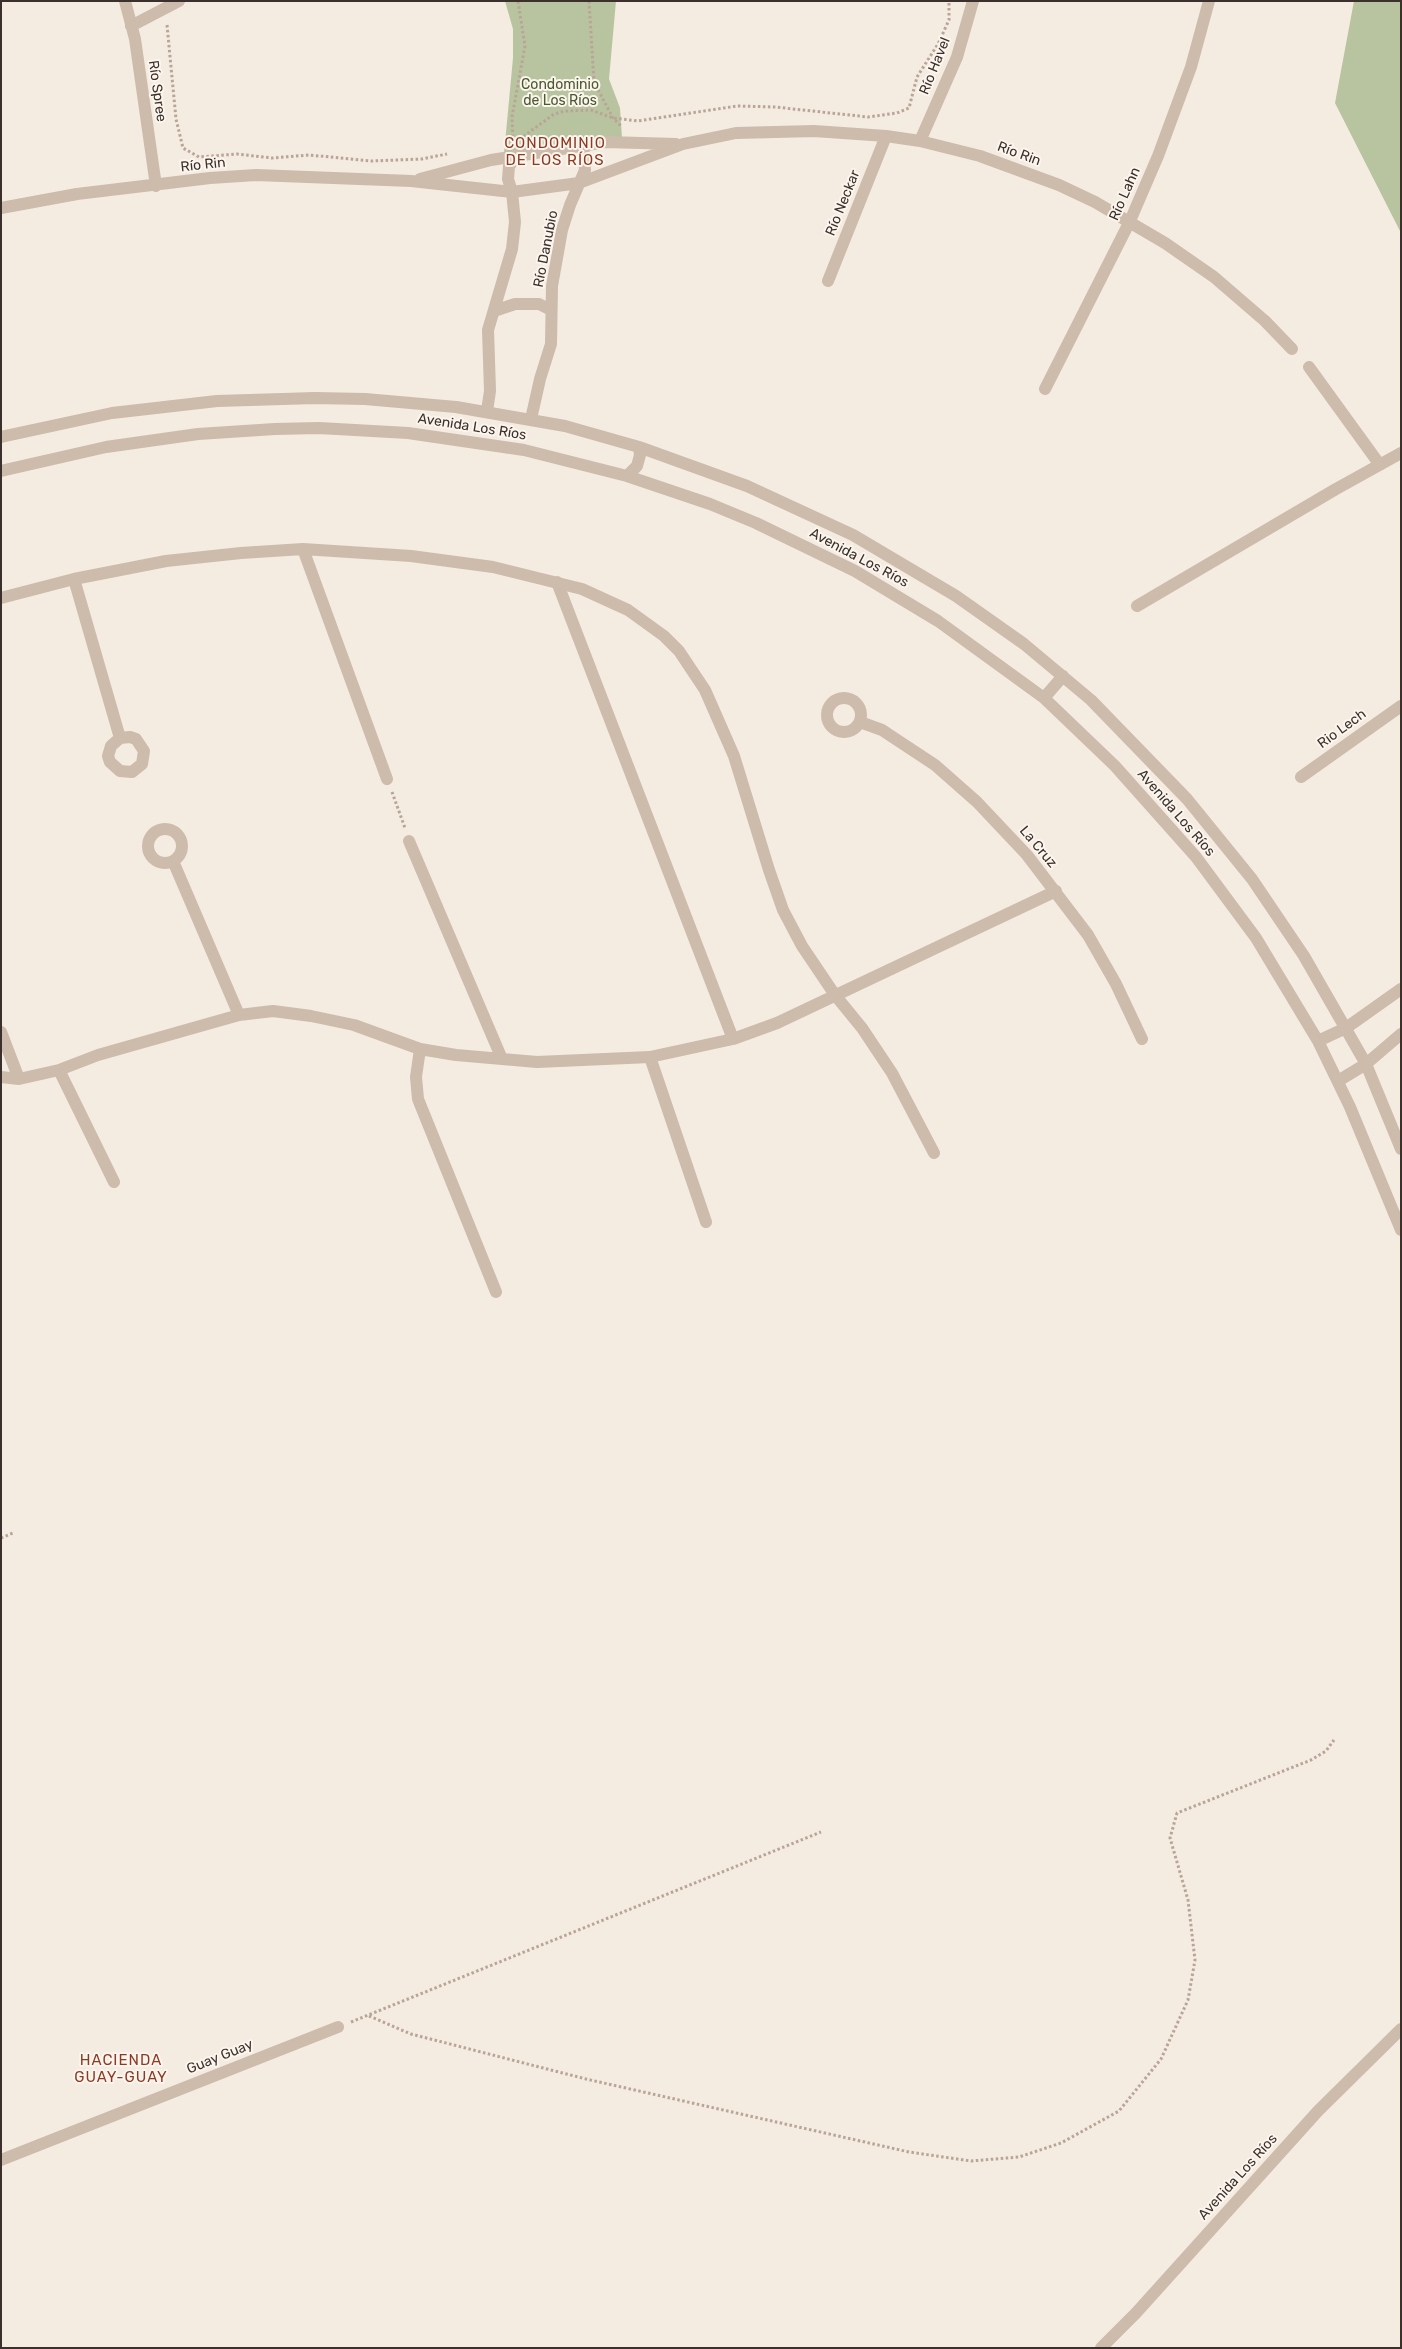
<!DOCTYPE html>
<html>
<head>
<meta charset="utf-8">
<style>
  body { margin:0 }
  #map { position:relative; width:1402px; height:2349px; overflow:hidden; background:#f4ebe1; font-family:Rubik,sans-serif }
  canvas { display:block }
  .frame { position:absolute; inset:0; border:2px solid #3b302b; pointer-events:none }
</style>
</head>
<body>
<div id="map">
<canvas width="1402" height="2349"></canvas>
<div class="frame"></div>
</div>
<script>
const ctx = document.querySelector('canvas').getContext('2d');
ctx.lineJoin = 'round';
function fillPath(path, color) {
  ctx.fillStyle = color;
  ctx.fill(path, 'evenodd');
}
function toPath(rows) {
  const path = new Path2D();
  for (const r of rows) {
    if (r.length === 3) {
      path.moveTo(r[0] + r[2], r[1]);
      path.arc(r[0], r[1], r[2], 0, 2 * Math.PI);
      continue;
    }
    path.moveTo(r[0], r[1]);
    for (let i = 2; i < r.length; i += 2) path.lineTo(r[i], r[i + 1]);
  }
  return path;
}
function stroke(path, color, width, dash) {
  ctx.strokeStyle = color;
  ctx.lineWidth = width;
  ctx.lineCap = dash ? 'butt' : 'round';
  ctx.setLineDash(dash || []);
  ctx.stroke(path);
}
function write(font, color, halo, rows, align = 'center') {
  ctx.font = font + ' Rubik,sans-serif';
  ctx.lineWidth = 4;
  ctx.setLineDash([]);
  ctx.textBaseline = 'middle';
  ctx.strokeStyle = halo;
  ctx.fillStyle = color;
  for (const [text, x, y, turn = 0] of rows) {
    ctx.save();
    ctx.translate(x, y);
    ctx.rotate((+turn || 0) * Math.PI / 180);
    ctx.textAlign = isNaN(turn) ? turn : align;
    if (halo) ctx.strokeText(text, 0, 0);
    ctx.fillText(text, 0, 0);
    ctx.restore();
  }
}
fillPath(toPath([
  [505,1,616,1,609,79,620,108,622,138,504,154,513,58,513,29],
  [1354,1,1401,1,1401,233,1335,103]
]), '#b8c4a0');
stroke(toPath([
  [589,1,594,82,613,118,622,127],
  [167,25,176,119,183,148,199,157,237,154,272,158,309,155,372,161,422,159,447,154],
  [514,140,524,136,554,114,565,111,591,110,613,118,638,121,737,106,775,107,868,117,897,113,909,108,917,77,938,44,949,20,949,1],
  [513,142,512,117,525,46,518,1],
  [392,792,405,828],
  [1,1538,13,1533],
  [369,2016,411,2034,586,2079,909,2152,971,2161,1019,2157,1061,2143,1119,2111,1161,2059,1188,2000,1195,1960,1188,1900,1170,1838,1177,1813,1311,1760,1326,1751,1334,1740],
  [351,2022,821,1832]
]), '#b9a596', 3, [2.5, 2.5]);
stroke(toPath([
  [125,1,135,39,156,186],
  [131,26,179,1],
  [920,141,957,57,973,1],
  [420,179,491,160,606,142,676,144],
  [1,208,77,194,210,178,256,175,411,181,512,192,579,183,683,144,736,133,814,131,886,136,920,141,980,156,1059,185,1095,202,1165,243,1214,277,1265,321,1292,349],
  [828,281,886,136],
  [494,311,515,304,539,304,551,310],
  [1309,367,1380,465],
  [1045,389,1130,221,1158,156,1191,67,1209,1],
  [487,411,490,391,488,330,512,249,515,222,512,192,508,179,509,166,516,157],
  [531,419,540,379,551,344,552,286,562,230,570,205,585,170,583,146],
  [1,437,112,413,217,401,315,398,365,399,456,407,565,426,639,447,747,486,853,535,956,596,1024,644,1091,700,1187,799,1252,879,1304,956,1366,1064,1401,1149],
  [1,471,106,447,198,434,275,429,319,428,408,433,524,450,627,476,710,504,756,523,855,571,938,621,1044,698,1115,766,1196,857,1256,938,1318,1041,1350,1107,1401,1230],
  [627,476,637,466,640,455,639,447],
  [303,549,387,779],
  [74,579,120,738,111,746,108,756,110,762,120,771,132,772,142,764,144,751,136,739,130,737,120,738],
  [557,582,733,1039],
  [1,598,74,579,166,561,241,553,303,549,411,556,493,567,582,589,628,610,664,636,679,651,705,690,734,756,769,870,783,910,802,946,835,995,862,1028,892,1073,934,1153],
  [1137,606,1336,489,1401,453],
  [844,715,17],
  [1044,698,1063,676],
  [860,722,882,730,935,765,977,802,1027,855,1088,935,1116,984,1142,1039],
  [1301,777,1401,706],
  [165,846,17],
  [409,841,502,1059],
  [239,1015,273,1011,311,1016,354,1025,420,1049,456,1055,537,1062,650,1057,733,1039,777,1023,1056,891],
  [1,1032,19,1079],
  [1318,1041,1346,1028,1401,989],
  [420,1049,416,1077,418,1099,496,1292],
  [650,1057,706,1222],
  [59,1070,114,1182],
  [1,1077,19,1079,59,1070,98,1055,239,1015,173,861],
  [1338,1081,1366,1064,1401,1034],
  [1,2160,338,2027],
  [1101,2348,1136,2313,1318,2111,1401,2029]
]), '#cdbbac', 12);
write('14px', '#3b302b', '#fbf5ee', [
  ["Río Havel",935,66,-68],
  ["Río Spree",157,91,82],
  ["Río Rin",1019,154,20],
  ["Río Rin",203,165,-6],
  ["Río Lahn",1125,194,-66],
  ["Río Neckar",843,203,-68],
  ["Río Danubio",546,249,-79],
  ["Avenida Los Ríos",472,427,9],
  ["Avenida Los Ríos",859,558,28],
  ["Rio Lech",1342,729,-36],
  ["Avenida Los Ríos",1176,813,49],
  ["La Cruz",1038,847,50],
  ["Guay Guay",220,2057,-22],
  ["Avenida Los Ríos",1238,2177,-48]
]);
write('14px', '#4a5a2e', '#fbf5ee', [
  ["Condominio",560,85],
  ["de Los Ríos",560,101]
]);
ctx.letterSpacing = '1px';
write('15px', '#8c3b22', '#fbf5ee', [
  ["CONDOMINIO",555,144],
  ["DE LOS RÍOS",555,161],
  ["HACIENDA",121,2061],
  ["GUAY-GUAY",121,2078]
]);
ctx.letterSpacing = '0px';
</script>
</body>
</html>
